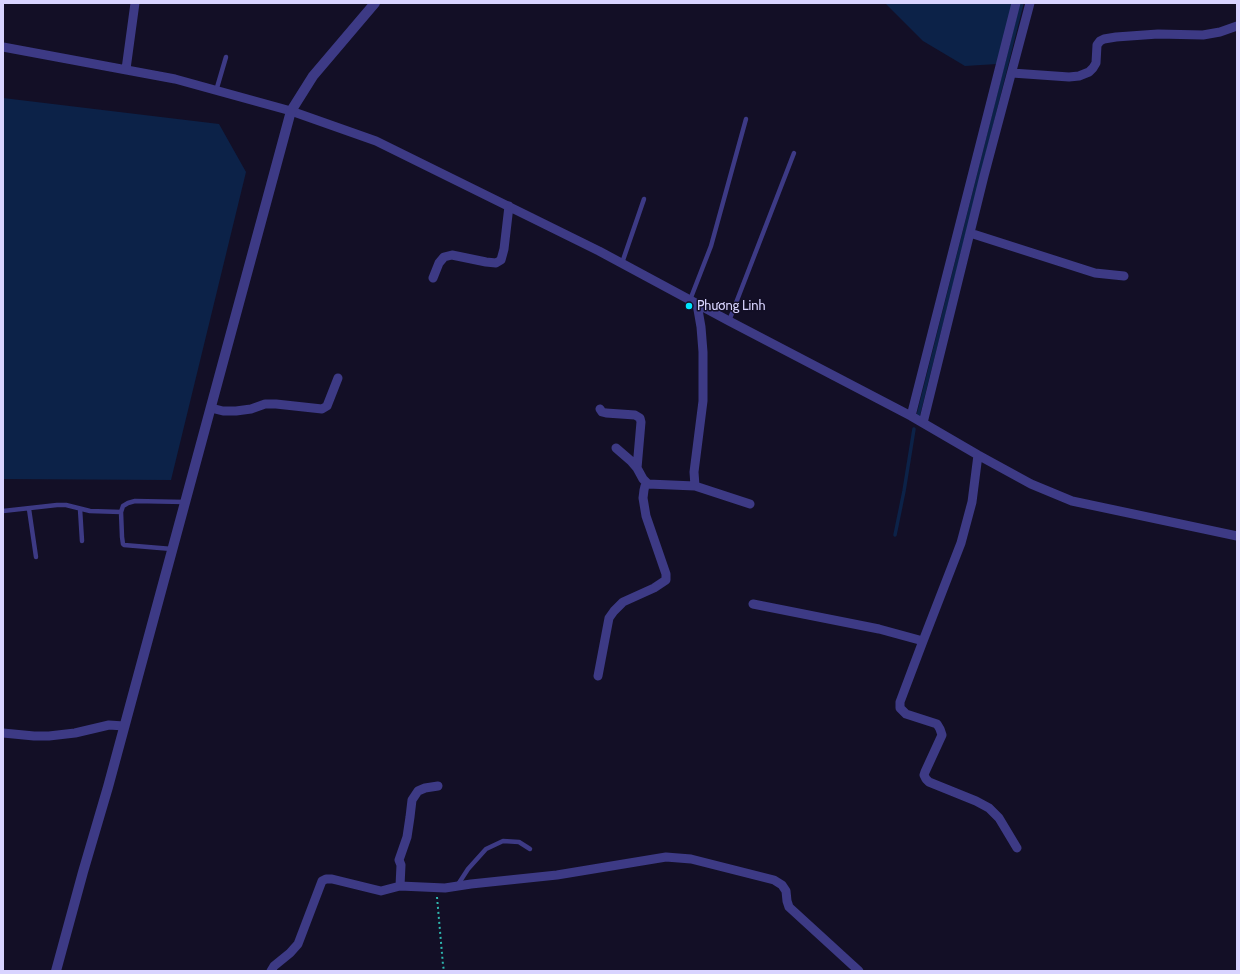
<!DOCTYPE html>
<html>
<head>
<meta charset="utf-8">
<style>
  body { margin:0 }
  #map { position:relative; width:1240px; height:974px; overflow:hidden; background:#130f26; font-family:Cabin,sans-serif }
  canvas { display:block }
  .frame { position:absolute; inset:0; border:4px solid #d9d4ff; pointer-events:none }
</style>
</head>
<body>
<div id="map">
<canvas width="1240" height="974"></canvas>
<div class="frame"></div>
</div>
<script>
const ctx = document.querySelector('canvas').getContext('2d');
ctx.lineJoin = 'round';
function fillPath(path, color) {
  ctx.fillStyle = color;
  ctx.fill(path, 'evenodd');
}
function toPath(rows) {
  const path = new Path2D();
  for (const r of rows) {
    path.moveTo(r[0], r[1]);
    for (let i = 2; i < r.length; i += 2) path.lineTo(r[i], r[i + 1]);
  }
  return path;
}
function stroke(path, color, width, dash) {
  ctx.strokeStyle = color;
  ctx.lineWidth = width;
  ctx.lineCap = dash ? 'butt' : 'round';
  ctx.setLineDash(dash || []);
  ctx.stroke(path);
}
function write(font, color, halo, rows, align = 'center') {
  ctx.font = font + ' Cabin,sans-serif';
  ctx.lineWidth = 3;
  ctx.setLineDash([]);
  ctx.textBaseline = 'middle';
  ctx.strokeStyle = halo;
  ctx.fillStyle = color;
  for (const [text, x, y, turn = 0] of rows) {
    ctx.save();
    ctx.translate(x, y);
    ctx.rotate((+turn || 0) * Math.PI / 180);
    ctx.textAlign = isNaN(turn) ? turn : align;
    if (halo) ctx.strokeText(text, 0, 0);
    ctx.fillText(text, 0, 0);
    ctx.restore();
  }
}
fillPath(toPath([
  [885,3,1014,3,997,64,965,66,923,41],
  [3,98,219,124,246,172,171,480,3,479]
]), '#0c2248');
stroke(toPath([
  [918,416,1022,3],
  [895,535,904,491,914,429]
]), '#0c2248', 3.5);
stroke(toPath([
  [437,897,443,965,444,971]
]), '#2fb8b0', 2, [2, 3]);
stroke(toPath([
  [216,91,226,57],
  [622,263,644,199],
  [690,300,711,246,746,119],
  [729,321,794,153],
  [29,509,36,557],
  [80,509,82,541],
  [3,511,57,505,66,505,90,511,121,512],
  [172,549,124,545,123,544,122,537,121,512,123,506,128,503,135,501,185,502],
  [457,886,468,869,486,849,503,841,519,842,530,849]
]), '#3d3a85', 4.5);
stroke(toPath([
  [3,47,175,79,291,111,376,141,599,251,729,321,911,416,978,455,1031,484,1072,501,1237,536],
  [126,69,135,3],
  [1012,73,1069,77,1079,76,1089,72,1093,68,1096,63,1097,45,1100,41,1104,39,1116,37,1158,34,1203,35,1220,32,1237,26],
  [970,233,1095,273,1124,276],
  [433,278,439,263,444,257,452,255,486,262,496,263,501,260,504,249,509,206],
  [211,408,223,411,236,411,251,409,265,404,276,404,322,409,327,406,338,378],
  [600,409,602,412,606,413,635,415,640,418,641,422,637,468,643,479,648,484],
  [911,416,1016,3],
  [923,423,984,176,1030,3],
  [616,448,631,461,637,468],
  [978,455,972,502,961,543,923,641,900,702,900,708,906,714,937,724,940,729,942,735,925,772,924,775,926,779,929,782,976,801,989,808,999,818,1017,848],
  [695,486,694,472,703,401,703,352,701,327,697,304],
  [753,604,879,629,923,641],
  [598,676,609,618,614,611,623,602,654,588,666,580,666,574,646,516,643,498,644,490,645,486,648,484,695,486,750,504],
  [3,733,34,736,49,736,75,733,109,725,124,726],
  [400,886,401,865,399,860,407,837,410,817,412,800,418,791,425,788,438,786],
  [271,971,274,966,290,953,298,944,322,881,326,879,332,879,381,891,400,886,445,888,471,884,557,875,666,857,691,859,774,880,782,885,786,891,787,901,789,907,859,971]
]), '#3d3a85', 9);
stroke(toPath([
  [56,971,83,872,108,787,291,111,313,76,375,3]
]), '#3d3a85', 10);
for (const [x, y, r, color] of [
  [689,306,4,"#00e5ff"]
]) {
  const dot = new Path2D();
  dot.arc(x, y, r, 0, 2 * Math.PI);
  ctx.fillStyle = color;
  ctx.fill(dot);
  stroke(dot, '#130f26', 1.5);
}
write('13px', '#d9d4ff', '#130f26', [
  ["Phương Linh",697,306]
], 'left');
</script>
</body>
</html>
